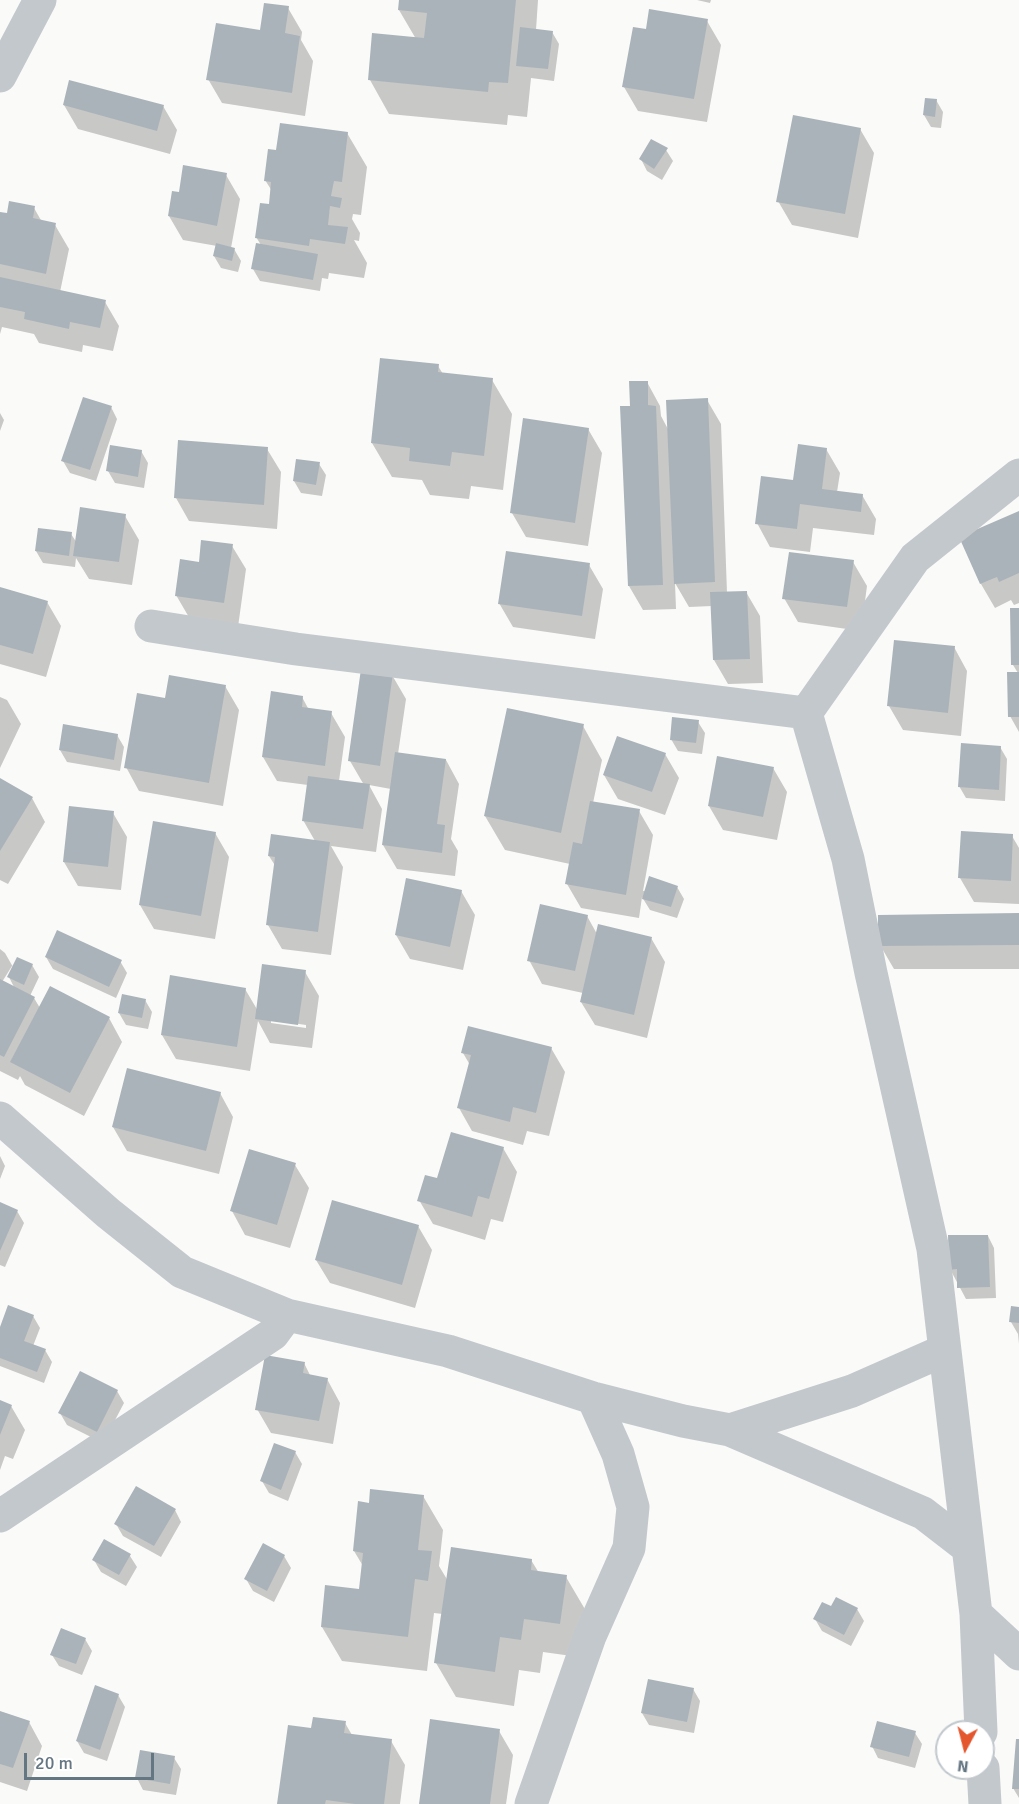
<!DOCTYPE html>
<html>
<head>
<meta charset="utf-8">
<style>
  body { margin:0 }
  #map { position:relative; width:1019px; height:1804px; overflow:hidden; background:#fafaf8; font-family:Signika,sans-serif }
  canvas { display:block }
  .north { position:absolute; left:935px; top:1720px; width:60px; height:60px; box-sizing:border-box; background:#fff; border:2px solid #c1c8cd; border-radius:50%; rotate:187deg; font-size:16px; font-weight:700; line-height:24px; text-align:center; color:#657683 }
  .north::after { content:''; display:block; margin:auto; width:21px; height:27px; background:#e4572e; clip-path:polygon(50% 0,100% 100%,50% 72%,0 100%) }
  .scale { position:absolute; left:24px; top:1753px; width:130px; height:27px; box-sizing:border-box; border:3px solid #657683; border-top:0; padding-left:8px; font-size:18px; line-height:21px; white-space:nowrap; color:#657683; -webkit-text-stroke:4px #fff; paint-order:stroke }
</style>
</head>
<body>
<div id="map">
<canvas width="1019" height="1804"></canvas>
<div class="north">N</div>
<div class="scale">20 m</div>
</div>
<script>
const ctx = document.querySelector('canvas').getContext('2d');
ctx.lineJoin = 'round';
function fillPath(path, color) {
  ctx.fillStyle = color;
  ctx.fill(path, 'evenodd');
}
function toPath(rows) {
  const path = new Path2D();
  for (const r of rows) {
    path.moveTo(r[0], r[1]);
    for (let i = 2; i < r.length; i += 2) path.lineTo(r[i], r[i + 1]);
  }
  return path;
}
function stroke(path, color, width, dash) {
  ctx.strokeStyle = color;
  ctx.lineWidth = width;
  ctx.lineCap = dash ? 'butt' : 'round';
  ctx.setLineDash(dash || []);
  ctx.stroke(path);
}
fillPath(toPath([
  [400,0,538,0,536,30,552,32,559,44,554,81,531,78,527,117,508,115,507,125,389,114,370,80,416,39,399,10],
  [697,0,711,0,710,3],
  [288,8,302,32,301,40,313,61,305,116,222,103,208,79],
  [707,21,721,45,707,122,638,111,624,87],
  [936,100,943,112,941,128,931,127,924,115],
  [64,105,163,106,177,130,170,154,78,129],
  [860,129,874,153,858,238,792,225,778,201],
  [347,133,367,167,361,215,353,214,352,219,360,233,359,241,354,240,367,263,364,278,329,273,328,279,322,278,320,291,260,281,253,269,261,245,256,237,270,205,272,191,265,180,277,152],
  [666,150,673,161,662,180,647,171,641,159],
  [226,175,240,199,231,248,234,249,241,261,238,272,221,268,214,256,217,246,183,240,169,216,180,194],
  [34,208,42,222,55,225,69,249,60,292,105,302,119,326,113,351,83,345,82,352,39,343,34,334,2,327,0,334,0,213,8,215],
  [438,366,443,374,492,380,512,414,503,490,471,486,469,499,430,495,422,480,392,477,372,443],
  [647,382,660,406,661,416,669,431,707,400,721,424,727,593,746,592,760,616,763,683,728,684,714,660,712,606,689,607,675,583,676,609,643,610,629,586,631,407],
  [111,407,117,419,96,481,70,473,63,461],
  [0,413,4,420,0,431],
  [588,429,602,453,588,546,526,537,512,513],
  [267,449,281,472,277,529,189,521,176,498],
  [826,449,840,473,837,492,862,495,876,519,874,535,813,528,810,552,770,547,757,523],
  [141,451,148,463,144,488,115,483,108,471],
  [319,464,326,475,322,496,301,493,294,481],
  [1019,514,1019,603,1014,605,1011,600,995,608,981,584,961,538],
  [125,516,139,540,132,585,89,579,76,558,75,567,43,563,36,551,71,534,77,543],
  [232,546,246,569,238,627,190,619,176,595],
  [853,562,867,586,861,631,798,622,784,598],
  [589,565,603,589,595,639,513,627,499,603],
  [0,589,47,602,61,626,46,677,0,664],
  [1019,609,1019,732,1010,716,1018,673,1013,665],
  [954,647,967,671,961,736,903,730,889,706],
  [392,675,406,699,398,754,446,760,459,784,451,839,458,851,455,876,397,869,383,845,391,789,369,785,382,809,376,852,331,846,343,867,331,955,282,949,268,925,276,867,269,856,315,841,303,820,308,785,277,781,263,757,302,697,309,710,331,713,345,737,339,781,364,785,350,761],
  [225,686,239,710,223,806,139,791,126,767],
  [0,697,7,700,21,724,0,768],
  [698,722,705,733,702,754,678,751,671,739],
  [583,726,602,760,593,803,639,811,653,835,643,891,677,887,684,899,677,918,650,910,642,897,639,918,581,908,567,884,570,864,505,850,485,816],
  [117,735,124,747,120,771,67,762,60,750],
  [1000,747,1007,759,1005,801,966,798,959,786],
  [665,754,679,778,665,815,618,799,604,775],
  [773,768,787,792,777,840,723,830,709,806],
  [0,780,32,798,45,822,8,884,0,880],
  [113,813,127,837,121,890,78,886,64,862],
  [215,833,229,857,215,939,154,929,140,905],
  [1012,836,1019,848,1019,904,974,902,960,878],
  [461,891,475,915,463,970,410,959,396,935],
  [1019,915,1019,969,894,969,880,945],
  [587,916,597,934,651,938,665,962,647,1038,595,1025,581,1002,583,993,542,984,529,960],
  [0,949,5,953,13,967,32,965,39,977,30,996,34,998,40,1008,109,1018,122,1042,84,1116,25,1085,20,1076,18,1080,0,1071],
  [12,966,13,967,9,977,15,989,2,982],
  [46,957,120,961,127,973,116,998,53,969],
  [305,972,319,996,312,1048,270,1043,258,1021,250,1071,176,1059,162,1035,245,989,258,1011],
  [271,1020,306,1025,306,1028,271,1023],
  [145,1000,152,1012,148,1029,126,1025,119,1013],
  [551,1048,565,1072,549,1136,527,1131,523,1145,472,1131,459,1108,470,1065,463,1053],
  [220,1093,233,1117,219,1174,127,1151,113,1127],
  [503,1148,517,1172,503,1222,491,1219,485,1240,433,1224,419,1200,438,1180],
  [0,1156,5,1166,0,1179],
  [295,1165,309,1188,290,1248,245,1235,232,1211],
  [0,1204,17,1211,24,1223,5,1267,0,1265],
  [418,1226,432,1250,415,1308,330,1283,316,1260],
  [988,1236,994,1248,996,1298,966,1299,950,1269],
  [1019,1309,1019,1344,1018,1334,1011,1322],
  [33,1316,40,1328,33,1346,45,1350,52,1362,44,1383,0,1366,0,1331],
  [304,1363,311,1377,327,1379,340,1403,333,1444,271,1433,257,1409],
  [117,1391,124,1403,103,1443,67,1425,60,1413],
  [0,1402,11,1406,25,1430,13,1459,5,1456,0,1470],
  [295,1452,302,1464,288,1501,269,1493,262,1481],
  [423,1496,443,1530,439,1566,448,1581,531,1560,539,1573,566,1577,586,1611,579,1657,543,1652,540,1673,519,1670,514,1706,456,1697,436,1663,443,1614,434,1613,427,1671,342,1661,322,1627,361,1591,363,1566,354,1551,371,1504],
  [175,1510,181,1522,161,1557,123,1536,116,1524],
  [130,1556,137,1567,126,1586,101,1572,94,1560],
  [284,1556,291,1568,274,1602,253,1591,246,1579],
  [832,1608,857,1609,864,1621,851,1646,822,1631,815,1619],
  [85,1639,92,1651,82,1675,59,1666,52,1655],
  [693,1689,700,1701,694,1733,649,1725,642,1713],
  [118,1695,125,1707,107,1761,84,1753,77,1741],
  [0,1712,29,1722,42,1746,27,1791,0,1782],
  [345,1723,352,1735,391,1741,405,1765,400,1804,279,1804,313,1730],
  [499,1731,513,1755,506,1804,420,1804],
  [915,1733,922,1744,915,1768,878,1758,872,1746],
  [1019,1740,1019,1798,1013,1788],
  [174,1758,181,1769,176,1795,143,1790,137,1778]
]), '#0003');
fillPath(toPath([
  [399,0,516,0,508,83,489,82,488,92,368,80,372,33,424,38,427,13,398,10],
  [264,3,289,6,285,33,300,36,292,93,206,80,216,23,260,30],
  [649,9,708,19,694,99,622,87,633,27,646,29],
  [520,27,553,31,548,69,516,66],
  [69,80,164,105,157,131,63,105],
  [925,98,937,99,935,117,923,115],
  [793,115,861,128,845,214,776,202],
  [280,123,348,132,342,182,334,181,331,196,342,198,340,208,330,206,328,225,348,227,345,244,310,239,309,246,255,238,260,203,269,204,271,182,264,181,268,149,276,150],
  [651,139,668,148,654,169,639,159],
  [183,165,227,173,217,226,168,216,172,191,179,192],
  [9,201,35,206,33,218,56,223,46,274,0,264,0,212,7,213],
  [216,243,235,248,232,261,213,256],
  [256,243,318,254,313,280,251,269],
  [0,277,106,300,100,328,70,322,69,329,24,319,25,312,0,307],
  [380,358,439,364,438,372,493,378,484,456,452,452,450,466,409,461,410,448,371,443],
  [629,381,648,381,648,405,656,406,663,585,628,586,620,406,630,406],
  [83,397,112,406,90,470,61,461],
  [708,398,715,582,674,584,666,400],
  [523,418,589,428,575,523,510,513],
  [178,440,268,447,264,505,174,498],
  [798,444,827,448,822,489,863,494,861,512,800,504,797,529,755,524,761,476,793,480],
  [110,445,142,450,138,477,106,471],
  [296,459,320,462,316,485,293,481],
  [80,507,126,514,119,562,73,556],
  [1019,511,1019,573,999,582,997,577,980,584,959,537],
  [38,528,72,532,69,556,35,551],
  [201,540,233,544,224,603,175,596,180,559,199,562],
  [506,551,590,563,582,616,498,604],
  [789,552,854,560,847,607,782,599],
  [0,587,48,601,33,654,0,645],
  [747,591,750,659,713,660,710,592],
  [1010,608,1019,608,1019,665,1011,665],
  [894,640,955,646,948,713,887,706],
  [361,669,393,673,380,766,348,761],
  [1007,672,1019,672,1019,717,1008,717],
  [169,675,226,685,209,783,124,768,137,693,165,698],
  [271,691,303,696,302,707,332,711,325,766,262,757],
  [507,708,584,724,561,833,484,816],
  [672,717,699,720,696,743,670,740],
  [63,724,118,734,114,760,59,750],
  [617,736,666,753,652,792,603,775],
  [961,743,1001,746,999,790,958,787],
  [395,752,446,759,437,824,445,825,442,853,382,845],
  [717,756,774,767,763,817,708,806],
  [308,776,370,784,363,829,302,821],
  [0,778,33,797,0,851],
  [590,801,640,809,626,895,565,884,573,842,582,844],
  [69,806,114,811,108,867,63,862],
  [153,821,216,832,201,916,139,905],
  [961,831,1013,834,1011,881,958,878],
  [271,834,330,842,318,932,266,925,275,857,268,856],
  [649,876,678,886,671,907,642,899],
  [406,878,462,890,450,947,395,935],
  [540,904,588,915,575,971,527,961],
  [1019,913,1019,945,878,946,878,915],
  [598,924,652,937,634,1015,580,1002],
  [57,930,122,960,109,987,45,957],
  [17,957,33,964,24,985,7,977],
  [262,964,306,970,298,1025,255,1019],
  [170,975,246,988,237,1047,161,1035],
  [0,979,35,997,4,1057,0,1055],
  [50,986,110,1017,70,1093,10,1062],
  [122,994,146,999,142,1018,118,1013],
  [468,1026,552,1047,536,1113,513,1107,510,1122,457,1108,471,1055,461,1053],
  [127,1068,221,1092,206,1151,112,1127],
  [451,1132,504,1147,489,1199,478,1196,472,1217,417,1201,425,1175,437,1178],
  [249,1149,296,1163,277,1225,230,1211],
  [332,1200,419,1225,402,1285,315,1260],
  [0,1202,18,1210,0,1251],
  [948,1235,988,1235,990,1287,957,1288,957,1269,949,1270],
  [8,1305,34,1315,24,1341,46,1349,37,1372,0,1358,0,1327],
  [1011,1306,1019,1307,1019,1323,1009,1322],
  [265,1355,305,1362,303,1373,328,1378,319,1421,255,1410],
  [80,1371,118,1390,97,1432,58,1413],
  [0,1400,12,1405,0,1435],
  [274,1443,296,1451,281,1490,260,1481],
  [136,1486,176,1509,154,1546,114,1524],
  [370,1489,424,1495,418,1550,432,1551,428,1581,415,1579,408,1637,321,1627,325,1585,359,1589,363,1553,353,1551,358,1501,369,1503],
  [104,1539,131,1554,119,1575,92,1560],
  [263,1543,285,1555,267,1591,244,1579],
  [451,1547,532,1559,531,1570,567,1575,560,1624,524,1619,521,1640,500,1637,495,1672,434,1663],
  [836,1597,858,1608,844,1635,813,1619,822,1602,831,1606],
  [61,1628,86,1638,76,1664,50,1655],
  [648,1679,694,1688,687,1722,641,1713],
  [95,1685,119,1694,100,1750,76,1741],
  [0,1711,30,1721,13,1768,0,1764],
  [313,1717,346,1721,344,1733,392,1739,384,1804,355,1804,326,1800,325,1804,277,1804,288,1725,311,1728],
  [430,1719,500,1729,490,1804,419,1804],
  [877,1721,916,1731,909,1757,870,1747],
  [1016,1739,1019,1739,1019,1789,1012,1789],
  [140,1750,175,1756,170,1784,135,1778]
]), '#aab3b9');
stroke(toPath([
  [0,76,40,0],
  [151,626,296,649,806,713],
  [0,1118,108,1213,182,1272,287,1315,448,1351,593,1398,683,1421,730,1430,923,1513,967,1547],
  [730,1430,852,1391,945,1350],
  [0,1516,273,1334,287,1315],
  [976,1614,1019,1654],
  [981,1732,976,1614,933,1249,871,973,848,859,806,713,915,558,1019,475],
  [983,1768,985,1804],
  [531,1804,590,1636,629,1548,633,1507,618,1454,593,1398]
]), '#c3c8cc', 33);
</script>
</body>
</html>
